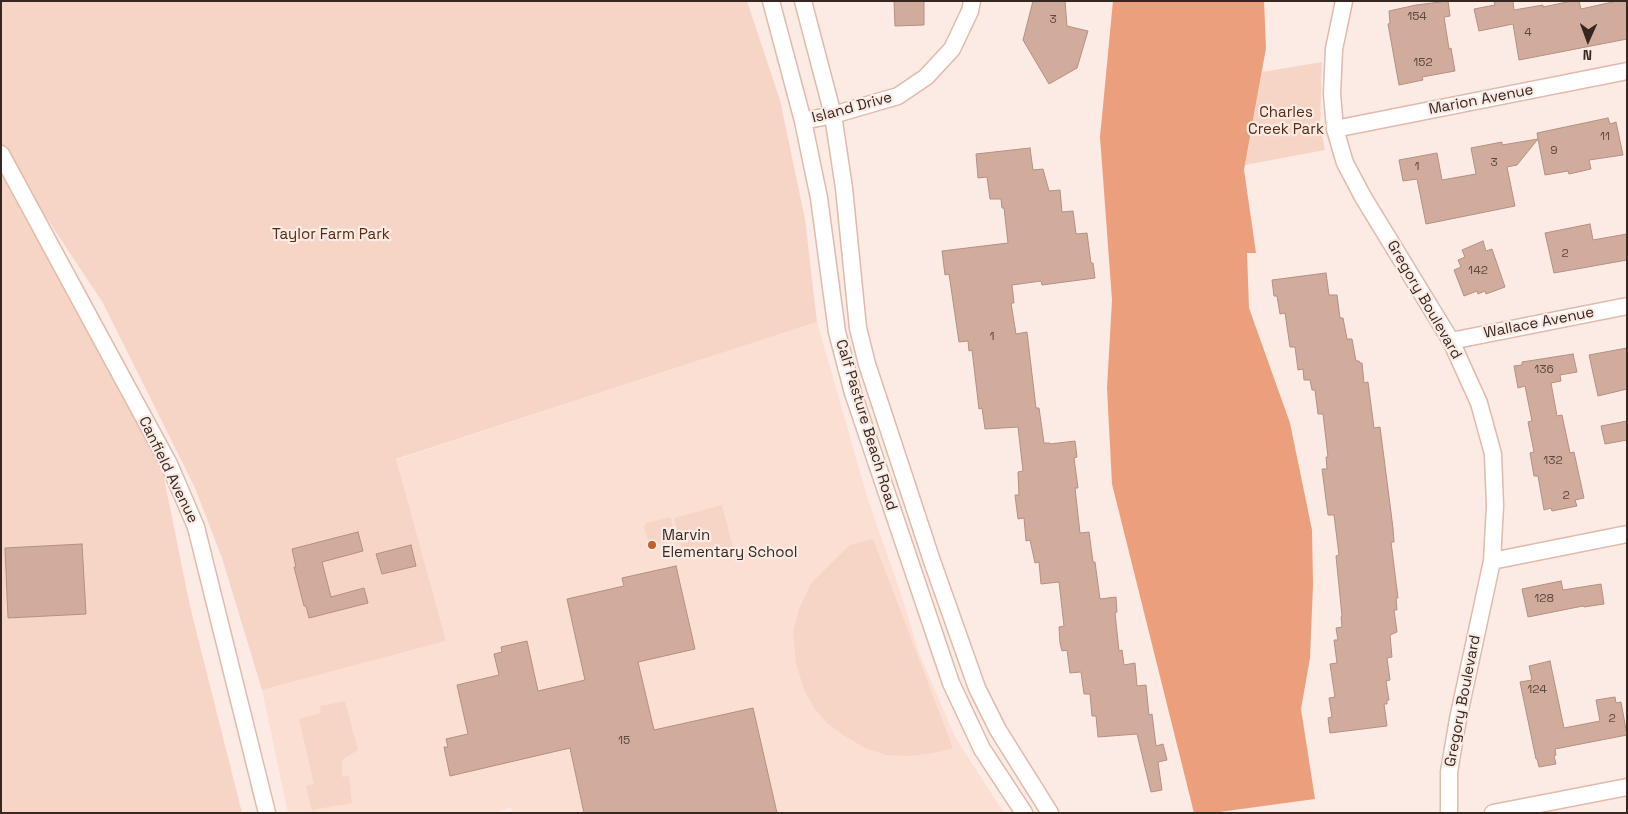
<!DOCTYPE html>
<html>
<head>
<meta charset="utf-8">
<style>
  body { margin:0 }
  #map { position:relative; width:1628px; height:814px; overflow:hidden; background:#fbebe4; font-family:"Space Grotesk",sans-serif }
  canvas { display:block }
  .frame { position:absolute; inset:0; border:2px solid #362821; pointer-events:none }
  .north { position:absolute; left:1563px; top:15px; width:50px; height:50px; -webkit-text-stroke:4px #fbebe4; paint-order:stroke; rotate:182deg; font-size:14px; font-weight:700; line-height:20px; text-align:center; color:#362821 }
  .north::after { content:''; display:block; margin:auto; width:18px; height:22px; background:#362821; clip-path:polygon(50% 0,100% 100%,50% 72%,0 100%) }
</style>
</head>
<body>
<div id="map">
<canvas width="1628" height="814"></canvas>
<div class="frame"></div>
<div class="north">N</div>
</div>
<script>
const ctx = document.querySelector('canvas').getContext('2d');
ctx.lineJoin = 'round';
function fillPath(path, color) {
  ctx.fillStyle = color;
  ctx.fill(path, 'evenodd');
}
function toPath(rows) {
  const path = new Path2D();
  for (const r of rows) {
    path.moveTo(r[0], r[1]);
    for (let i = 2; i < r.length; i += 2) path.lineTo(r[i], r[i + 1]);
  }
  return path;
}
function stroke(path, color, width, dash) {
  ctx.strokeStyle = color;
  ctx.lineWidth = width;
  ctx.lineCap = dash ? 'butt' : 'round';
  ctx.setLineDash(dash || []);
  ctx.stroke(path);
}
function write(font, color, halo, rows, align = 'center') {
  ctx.font = font + ' "Space Grotesk",sans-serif';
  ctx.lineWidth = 4.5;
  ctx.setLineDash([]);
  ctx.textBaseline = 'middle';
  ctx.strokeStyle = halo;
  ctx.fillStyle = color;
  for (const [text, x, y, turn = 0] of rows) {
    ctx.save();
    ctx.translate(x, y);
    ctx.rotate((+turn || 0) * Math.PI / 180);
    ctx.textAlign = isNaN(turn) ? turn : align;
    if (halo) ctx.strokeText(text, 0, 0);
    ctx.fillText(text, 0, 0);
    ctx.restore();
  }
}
fillPath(toPath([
  [817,322,868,500,900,591,919,653,955,737,1004,813,512,813,511,808,492,813,288,813,262,690,446,641,395,460]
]), '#fbdfd3');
fillPath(toPath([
  [1,1,747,1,780,100,805,219,817,322,396,459,446,641,262,690,222,558,195,488,103,303,14,169,1,155],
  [1322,62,1320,125,1325,150,1245,165,1262,72],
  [1,172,90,326,162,468,190,606,242,813,1,813],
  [722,505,733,548,685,560,674,518],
  [671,517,675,541,653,545,649,543,644,527,646,523],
  [873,539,953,748,934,753,911,756,886,755,865,748,843,735,827,723,815,709,804,690,796,663,793,631,800,607,812,582,850,545],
  [345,701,358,750,342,760,342,777,349,776,352,803,312,810,306,786,314,784,299,719,321,713,320,706]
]), '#f7d5c6');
fillPath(toPath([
  [1113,1,1264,1,1266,48,1244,170,1256,253,1247,253,1249,308,1290,423,1312,530,1313,585,1310,658,1301,709,1315,799,1212,813,1194,813,1112,484,1107,388,1112,300,1100,137]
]), '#eb9f7d');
const building = toPath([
  [894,1,924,1,924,25,895,26,894,1],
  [1033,1,1065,1,1067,26,1088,31,1077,68,1049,84,1023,40,1033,1],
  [1448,1,1450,16,1444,17,1449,49,1451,48,1455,71,1422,77,1423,80,1399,85,1388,24,1390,23,1389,11,1416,5,1448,1],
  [1494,1,1513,1,1514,10,1543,5,1543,7,1572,1,1579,1,1581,9,1617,1,1627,1,1627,39,1519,60,1513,24,1479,31,1474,9,1495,5,1494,1],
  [1608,118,1610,124,1616,122,1623,155,1589,160,1591,169,1569,174,1568,171,1545,175,1538,139,1517,165,1507,167,1515,206,1426,224,1417,179,1403,181,1399,160,1437,153,1442,180,1476,174,1471,148,1502,142,1502,145,1538,139,1537,133,1608,118],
  [1030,148,1033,170,1043,169,1049,191,1060,190,1062,212,1073,211,1076,234,1087,233,1091,263,1093,263,1095,278,1042,285,1041,281,1012,285,1014,303,1011,303,1016,334,1027,332,1036,408,1039,408,1044,443,1050,443,1050,444,1075,441,1077,457,1074,458,1078,488,1075,488,1080,533,1089,532,1093,562,1095,562,1100,599,1116,597,1117,612,1115,613,1119,651,1122,650,1124,665,1135,663,1137,686,1146,685,1149,715,1152,714,1156,746,1163,744,1167,760,1158,762,1162,790,1151,792,1137,734,1098,737,1096,716,1092,716,1090,694,1084,694,1081,672,1070,673,1067,650,1062,651,1060,643,1059,627,1064,626,1059,582,1041,584,1039,562,1035,563,1030,540,1026,541,1024,518,1018,519,1015,495,1019,495,1018,472,1023,471,1018,427,985,429,982,408,979,409,972,350,969,351,968,341,959,342,949,274,945,275,942,251,1008,243,1004,208,1002,208,1001,199,990,199,987,177,978,178,976,154,1030,148],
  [1590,224,1593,240,1627,234,1627,260,1554,273,1545,233,1590,224],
  [1483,241,1486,251,1492,249,1505,287,1486,294,1485,291,1478,294,1477,291,1464,296,1454,270,1461,267,1458,260,1465,257,1462,250,1483,241],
  [1326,273,1329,295,1337,295,1340,318,1343,318,1347,339,1352,339,1356,361,1359,361,1360,363,1362,363,1364,383,1368,382,1374,428,1380,427,1393,528,1394,542,1391,542,1398,598,1396,598,1397,610,1394,610,1397,632,1390,635,1392,657,1387,658,1390,680,1386,681,1389,700,1387,700,1387,704,1384,704,1387,726,1330,733,1328,718,1332,717,1329,698,1335,697,1330,664,1337,663,1334,640,1338,640,1336,628,1342,627,1341,617,1342,616,1336,556,1339,555,1334,515,1328,515,1322,469,1327,469,1326,457,1328,457,1323,414,1318,414,1315,390,1312,390,1310,380,1304,380,1303,369,1298,370,1295,347,1290,347,1285,313,1280,314,1277,296,1274,296,1272,280,1326,273],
  [1627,348,1627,389,1598,396,1589,355,1627,348],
  [1573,354,1577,372,1560,375,1561,381,1551,383,1557,416,1562,415,1570,453,1574,452,1584,498,1575,500,1577,506,1552,511,1551,508,1544,510,1538,476,1534,476,1530,453,1534,452,1528,422,1532,421,1525,386,1518,388,1514,366,1522,365,1522,362,1573,354],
  [1627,421,1627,440,1605,444,1601,426,1627,421],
  [358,532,363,551,322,562,331,597,364,588,368,603,309,618,306,606,304,606,294,567,296,567,292,549,358,532],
  [82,544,86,614,8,618,5,548,82,544],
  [411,545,416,566,382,574,376,554,411,545],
  [676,566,695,649,638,662,654,730,753,708,777,813,584,813,570,748,450,776,444,747,448,747,446,739,468,734,457,685,499,675,494,654,502,652,501,647,527,641,538,691,585,680,567,599,624,586,622,578,676,566],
  [1561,581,1563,590,1601,584,1604,604,1584,607,1583,606,1528,617,1522,589,1561,581],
  [1550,661,1564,728,1600,721,1596,700,1615,697,1616,703,1621,702,1627,735,1555,749,1556,755,1554,756,1556,764,1539,767,1537,759,1536,759,1520,682,1532,680,1529,666,1550,661]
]);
fillPath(building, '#d1ac9c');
stroke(building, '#b39080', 1);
const street = toPath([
  [771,1,803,121,819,198,837,332,853,393,951,683,982,749,1024,813],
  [803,1,833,115,844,188,858,328,867,364,932,561,977,688,998,730,1050,813],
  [1344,1,1334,49,1332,94,1335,129,1345,163,1363,197,1451,341,1479,403,1493,454,1495,506,1492,561,1458,719,1449,772,1449,813],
  [803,121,833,115,898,96,926,77,952,49,970,11,972,1],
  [1335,129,1627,71],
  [1,154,169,464,196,527,267,813],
  [1451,341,1627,306],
  [1492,561,1627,534],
  [1493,813,1627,787]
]);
stroke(street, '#e0baaa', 19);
stroke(street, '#fff', 16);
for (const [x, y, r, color] of [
  [652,545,5,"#c35f2b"]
]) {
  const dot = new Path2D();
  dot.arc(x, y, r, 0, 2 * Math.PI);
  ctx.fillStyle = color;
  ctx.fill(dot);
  stroke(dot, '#fbebe4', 2);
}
write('12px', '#5d4940', null, [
  ["154",1417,17],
  ["3",1053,20],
  ["4",1528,33],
  ["152",1423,63],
  ["11",1605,137],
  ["9",1554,151],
  ["3",1494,163],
  ["1",1417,167],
  ["2",1565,254],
  ["142",1478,271],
  ["1",992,337],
  ["136",1544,370],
  ["132",1553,461],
  ["2",1566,496],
  ["128",1544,599],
  ["124",1537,690],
  ["2",1612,719],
  ["15",624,741]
]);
write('15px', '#362821', '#fbebe4', [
  ["Marion Avenue",1481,100,-11],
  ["Island Drive",852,108,-15],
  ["Gregory Boulevard",1424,300,60],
  ["Wallace Avenue",1539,323,-11],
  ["Calf Pasture Beach Road",866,425,73],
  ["Canfield Avenue",168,470,64],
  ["Gregory Boulevard",1463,701,-79]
]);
write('15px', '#592910', '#fbebe4', [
  ["Charles",1286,113],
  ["Creek Park",1286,130],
  ["Taylor Farm Park",331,235]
]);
write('15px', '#362821', '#fbebe4', [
  ["Marvin",662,536],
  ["Elementary School",662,553]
], 'left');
</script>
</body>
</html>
